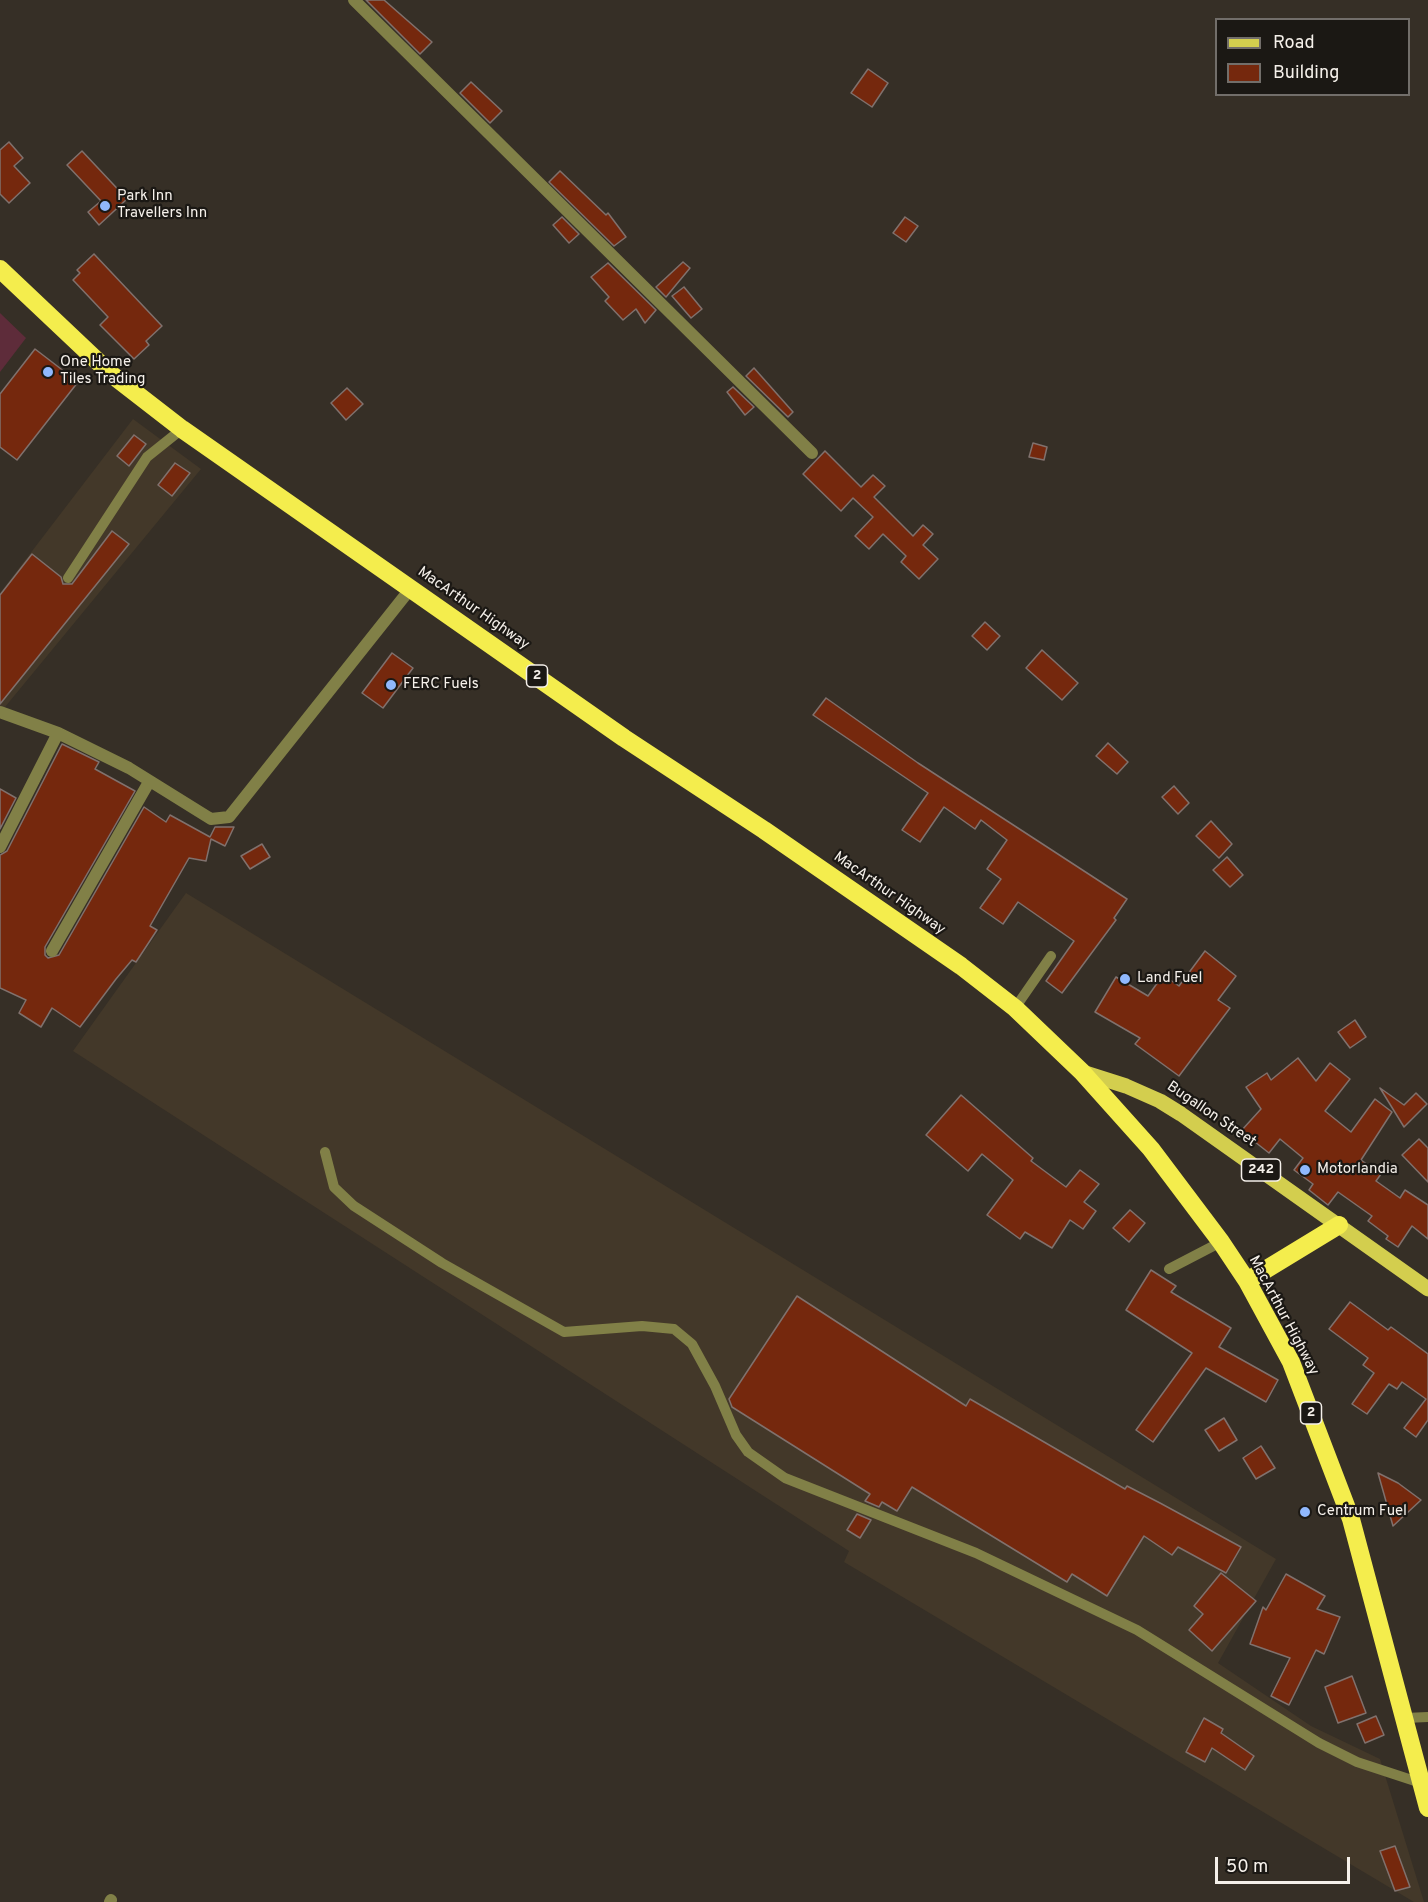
<!DOCTYPE html>
<html>
<head>
<meta charset="utf-8">
<style>
  body { margin:0 }
  #map { position:relative; width:1428px; height:1902px; overflow:hidden; background:#362f26; font-family:Overpass,sans-serif }
  canvas { display:block }
  .legend { position:absolute; left:1215px; top:18px; width:195px; height:78px; box-sizing:border-box; background:#1b1814; border:2px solid #726e6a; margin:0; padding:8px 10px; list-style:none; font-size:18px; color:#f5f0ea }
  .legend li { display:flex; align-items:center; gap:12px; height:30px }
  .legend b { width:30px; border:2px solid #726e6a }
  .scale { position:absolute; left:1215px; top:1857px; width:135px; height:27px; box-sizing:border-box; border:3px solid #f5f0ea; border-top:0; padding-left:8px; font-size:18px; line-height:21px; white-space:nowrap; color:#f5f0ea; -webkit-text-stroke:4px #1b1814; paint-order:stroke }
</style>
</head>
<body>
<div id="map">
<canvas width="1428" height="1902"></canvas>
<ul class="legend">
<li><b style="height:8px;background:#d3ce4e"></b>Road</li>
<li><b style="height:16px;background:#75280d"></b>Building</li>
</ul>
<div class="scale">50 m</div>
</div>
<script>
const ctx = document.querySelector('canvas').getContext('2d');
ctx.lineJoin = 'round';
function fillPath(path, color) {
  ctx.fillStyle = color;
  ctx.fill(path, 'evenodd');
}
function toPath(rows) {
  const path = new Path2D();
  for (const r of rows) {
    path.moveTo(r[0], r[1]);
    for (let i = 2; i < r.length; i += 2) path.lineTo(r[i], r[i + 1]);
  }
  return path;
}
function stroke(path, color, width, dash) {
  ctx.strokeStyle = color;
  ctx.lineWidth = width;
  ctx.lineCap = dash ? 'butt' : 'round';
  ctx.setLineDash(dash || []);
  ctx.stroke(path);
}
function write(font, color, halo, rows, align = 'center') {
  ctx.font = font + ' Overpass,sans-serif';
  ctx.lineWidth = 4.5;
  ctx.setLineDash([]);
  ctx.textBaseline = 'middle';
  ctx.strokeStyle = halo;
  ctx.fillStyle = color;
  for (const [text, x, y, turn = 0] of rows) {
    ctx.save();
    ctx.translate(x, y);
    ctx.rotate((+turn || 0) * Math.PI / 180);
    ctx.textAlign = isNaN(turn) ? turn : align;
    if (halo) ctx.strokeText(text, 0, 0);
    ctx.fillText(text, 0, 0);
    ctx.restore();
  }
}
fillPath(toPath([
  [133,419,201,469,5,707,0,706,0,593],
  [186,893,1276,1559,1218,1663,1311,1726,1380,1759,1424,1902,1414,1902,844,1562,849,1551,73,1051]
]), '#433829');
fillPath(toPath([
  [0,313,26,338,0,372]
]), '#5e2c3a');
const building = toPath([
  [366,0,384,0,432,42,420,54,366,0],
  [868,69,888,83,872,107,851,93,868,69],
  [471,82,502,111,490,123,460,93,471,82],
  [9,142,23,158,14,166,30,183,9,203,0,194,0,150,9,142],
  [82,151,127,199,99,225,88,212,101,201,67,165,82,151],
  [560,171,606,215,608,213,626,237,614,246,549,182,560,171],
  [562,217,579,234,569,243,553,225,562,217],
  [905,217,918,226,906,242,893,233,905,217],
  [94,254,162,326,146,341,149,345,134,359,100,325,108,317,73,280,80,273,77,270,94,254],
  [683,262,690,268,666,297,656,287,683,262],
  [608,263,656,310,645,323,636,309,623,320,605,301,609,297,591,277,608,263],
  [684,287,702,309,691,318,672,296,684,287],
  [35,349,78,382,17,460,0,447,0,394,35,349],
  [754,368,793,412,788,417,746,376,754,368],
  [733,387,754,407,745,415,727,392,733,387],
  [347,388,363,404,346,420,331,403,347,388],
  [134,435,146,444,129,466,117,456,134,435],
  [1033,443,1047,447,1044,460,1029,457,1033,443],
  [825,451,861,487,873,475,885,486,874,497,913,536,923,525,933,534,923,545,938,559,919,579,901,562,906,556,883,534,869,549,855,536,873,517,853,498,841,511,803,474,825,451],
  [175,463,190,473,172,496,158,485,175,463],
  [112,531,129,544,0,704,0,595,32,554,61,577,63,584,72,584,112,531],
  [985,622,1000,636,987,650,972,636,985,622],
  [1042,650,1078,683,1062,700,1026,668,1042,650],
  [392,653,413,668,383,708,362,693,392,653],
  [826,698,918,763,1127,899,1114,918,1116,920,1062,993,1046,981,1074,941,1018,902,1003,924,980,908,1001,879,987,869,1007,840,981,820,975,829,944,807,920,842,902,830,928,793,813,715,826,698],
  [1108,743,1128,762,1117,774,1096,756,1108,743],
  [62,744,99,762,95,769,135,791,45,947,45,955,48,958,59,955,144,807,166,822,170,815,210,837,215,827,234,827,225,846,211,839,206,861,189,858,150,926,157,930,136,962,132,960,116,979,80,1027,52,1008,41,1027,19,1013,26,1000,0,988,0,855,7,851,62,744],
  [1174,786,1189,803,1178,814,1162,797,1174,786],
  [0,789,16,798,0,829,0,789],
  [1211,821,1232,844,1219,858,1196,836,1211,821],
  [262,844,270,857,250,869,241,856,262,844],
  [1227,857,1243,875,1230,887,1213,870,1227,857],
  [1205,951,1236,976,1218,1000,1230,1008,1179,1076,1135,1044,1140,1038,1095,1012,1116,977,1148,996,1163,975,1179,986,1205,951],
  [1355,1020,1366,1037,1350,1048,1338,1032,1355,1020],
  [1298,1058,1316,1081,1330,1063,1350,1079,1325,1111,1351,1132,1375,1099,1392,1112,1361,1160,1381,1174,1376,1181,1400,1198,1405,1190,1428,1205,1428,1239,1412,1226,1398,1247,1386,1239,1388,1236,1368,1221,1372,1216,1338,1192,1328,1205,1309,1190,1313,1184,1294,1170,1303,1158,1280,1139,1269,1153,1241,1131,1261,1109,1246,1087,1267,1073,1271,1080,1298,1058],
  [1380,1088,1404,1105,1416,1093,1427,1104,1404,1127,1380,1088],
  [961,1095,1033,1158,1031,1161,1066,1187,1080,1170,1099,1184,1084,1202,1096,1211,1083,1229,1070,1220,1052,1248,1025,1232,1020,1239,987,1215,1013,1180,982,1154,968,1171,926,1135,961,1095],
  [1419,1139,1428,1148,1428,1182,1402,1155,1419,1139],
  [1130,1210,1145,1223,1129,1242,1113,1228,1130,1210],
  [1151,1270,1176,1286,1171,1292,1231,1328,1219,1347,1278,1380,1266,1402,1206,1368,1153,1442,1136,1430,1192,1353,1126,1310,1151,1270],
  [797,1296,966,1406,970,1399,1125,1489,1127,1486,1160,1503,1241,1547,1226,1573,1178,1547,1172,1555,1144,1536,1107,1596,1072,1574,1067,1582,912,1487,897,1511,882,1502,879,1507,865,1501,870,1494,732,1407,729,1399,797,1296],
  [1350,1302,1388,1330,1391,1327,1428,1354,1428,1420,1416,1437,1404,1428,1426,1399,1402,1382,1397,1389,1389,1384,1367,1414,1352,1404,1374,1373,1363,1365,1368,1358,1329,1329,1350,1302],
  [1224,1418,1237,1440,1219,1451,1205,1430,1224,1418],
  [1261,1446,1275,1468,1256,1479,1243,1458,1261,1446],
  [1378,1473,1398,1483,1421,1500,1393,1526,1378,1473],
  [857,1514,871,1520,860,1538,847,1530,857,1514],
  [1221,1573,1256,1601,1212,1651,1189,1630,1203,1614,1194,1606,1221,1573],
  [1286,1574,1325,1596,1317,1609,1340,1617,1324,1654,1316,1650,1289,1705,1271,1696,1290,1658,1250,1644,1263,1607,1266,1610,1286,1574],
  [1352,1676,1366,1713,1338,1723,1325,1687,1352,1676],
  [1376,1716,1384,1735,1365,1743,1357,1724,1376,1716],
  [1204,1718,1223,1729,1221,1733,1254,1756,1245,1770,1212,1748,1205,1762,1186,1752,1204,1718],
  [1395,1846,1410,1887,1395,1891,1380,1851,1395,1846]
]);
fillPath(building, '#75280d');
stroke(building, '#80716d', 1.5);
stroke(toPath([
  [68,578,147,457,182,429],
  [1015,1008,1051,956],
  [325,1152,334,1187,354,1206,442,1263,564,1332,642,1326,674,1329,692,1344,715,1386,736,1435,748,1452,785,1478,976,1553,1070,1598,1137,1630,1319,1743,1357,1762,1421,1783],
  [1169,1269,1221,1242],
  [1405,1718,1428,1717]
]), '#818047', 10);
stroke(toPath([
  [354,0,812,453],
  [0,712,58,733,129,768,211,819,229,817,411,588],
  [0,847,58,733],
  [52,951,149,782],
  [110,1902,111,1900]
]), '#818047', 12);
stroke(toPath([
  [1082,1072,1126,1086,1160,1101,1181,1114,1428,1289]
]), '#d3ce4e', 15);
stroke(toPath([
  [0,269,111,374,182,429,624,738,764,830,961,966,1015,1008,1082,1072,1151,1149,1221,1242,1247,1281,1291,1362,1351,1519,1428,1808],
  [1247,1281,1339,1225]
]), '#f4ed4d', 18);
for (const [x, y, r, color] of [
  [105,206,6,"#90b8fd"],
  [48,372,6,"#90b8fd"],
  [391,685,6,"#90b8fd"],
  [1125,979,6,"#90b8fd"],
  [1305,1170,6,"#90b8fd"],
  [1305,1512,6,"#90b8fd"]
]) {
  const dot = new Path2D();
  dot.arc(x, y, r, 0, 2 * Math.PI);
  ctx.fillStyle = color;
  ctx.fill(dot);
  stroke(dot, '#1b1814', 2);
}
for (const [x, y, w] of [
  [537,676,21],
  [1261,1170,39],
  [1311,1413,21]
]) {
  const box = new Path2D();
  box.roundRect(x - w / 2, y - 11, w, 22, 4.5);
  ctx.fillStyle = '#1b1814';
  ctx.fill(box);
  stroke(box, '#f5f0ea', 1.5);
}
write('bold 14px', '#f5f0ea', null, [
  ["2",537,676],
  ["242",1261,1170],
  ["2",1311,1413]
]);
write('15px', '#f5f0ea', '#1b1814', [
  ["Park Inn",117,197],
  ["Travellers Inn",117,214],
  ["One Home",60,363],
  ["Tiles Trading",60,380],
  ["FERC Fuels",403,685],
  ["Land Fuel",1137,979],
  ["Motorlandia",1317,1170],
  ["Centrum Fuel",1317,1512]
], 'left');
write('15px', '#f5f0ea', '#1b1814', [
  ["MacArthur Highway",473,609,35],
  ["MacArthur Highway",889,894,35],
  ["Bugallon Street",1211,1115,34],
  ["MacArthur Highway",1283,1316,62]
]);
</script>
</body>
</html>
